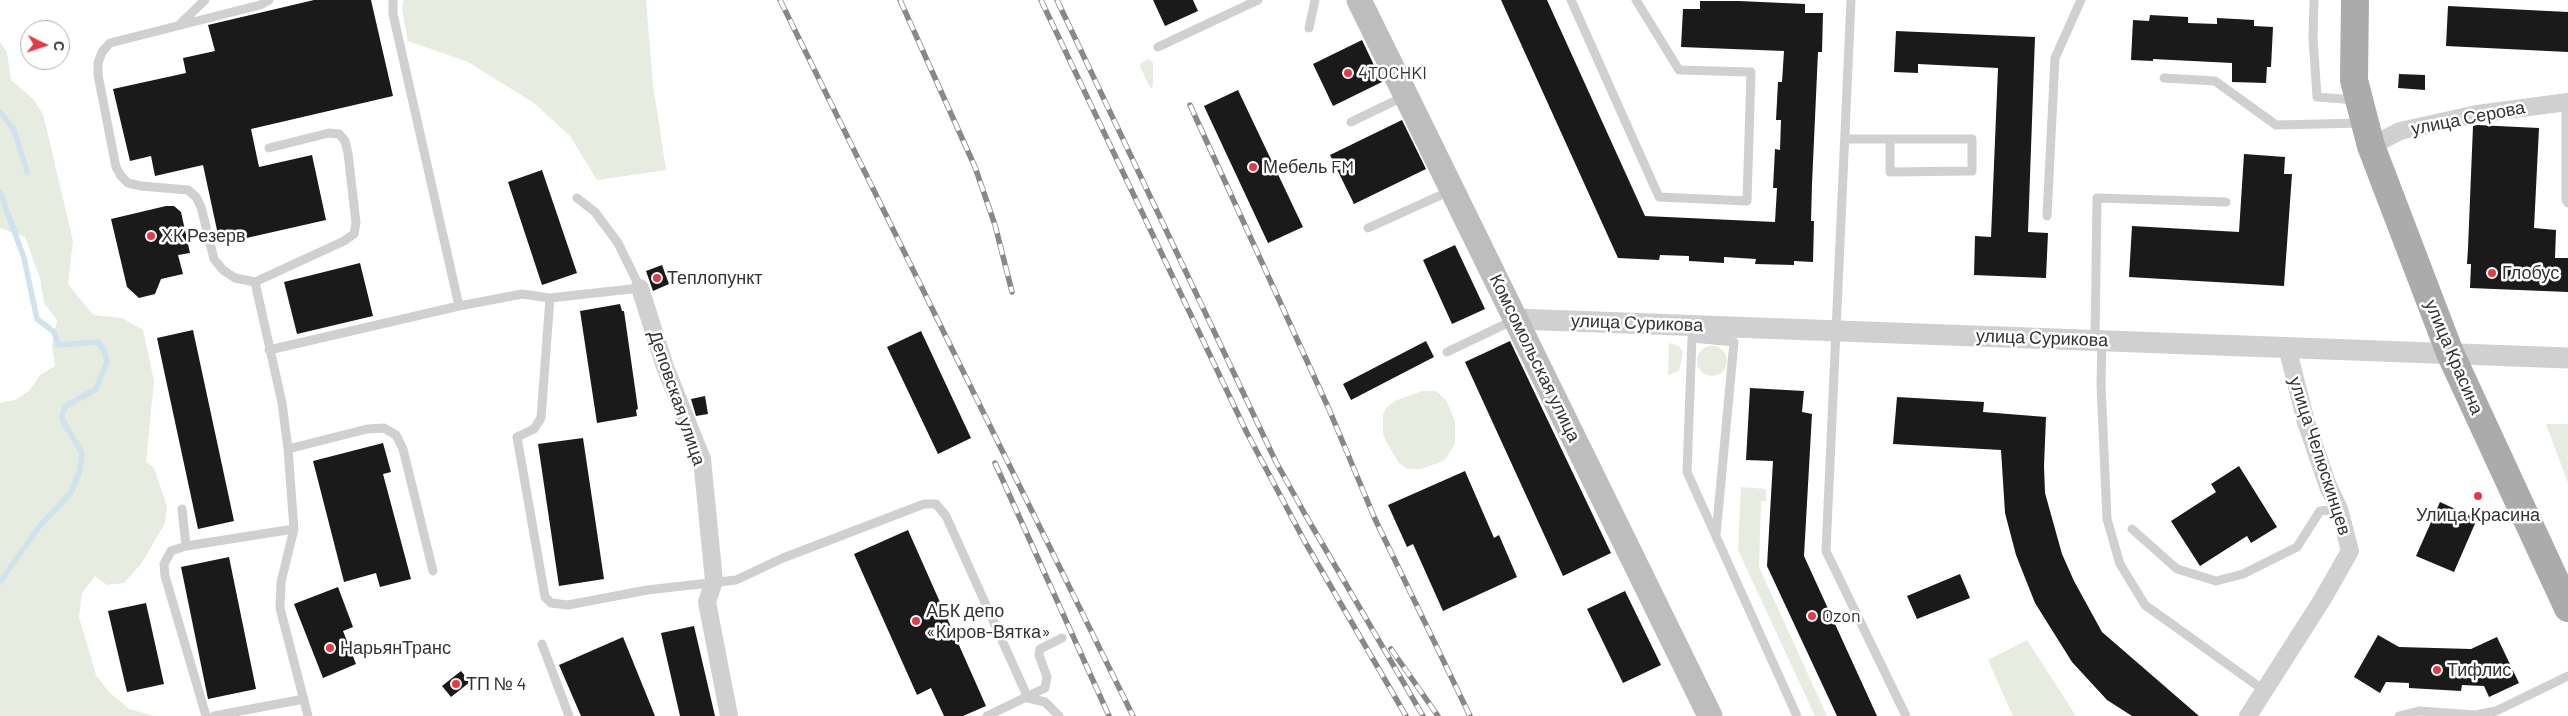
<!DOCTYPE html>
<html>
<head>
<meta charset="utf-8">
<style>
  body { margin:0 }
  #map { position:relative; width:2568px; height:716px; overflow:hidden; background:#fff; font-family:Barlow,sans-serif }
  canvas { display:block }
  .north { position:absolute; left:20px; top:20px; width:50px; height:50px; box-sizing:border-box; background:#fff; border:1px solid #adadad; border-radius:50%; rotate:94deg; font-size:14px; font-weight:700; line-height:20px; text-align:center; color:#333 }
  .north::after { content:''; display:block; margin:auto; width:18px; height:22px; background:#e63946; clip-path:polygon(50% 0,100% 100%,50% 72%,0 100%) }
</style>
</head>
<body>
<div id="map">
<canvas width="2568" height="716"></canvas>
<div class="north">С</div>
</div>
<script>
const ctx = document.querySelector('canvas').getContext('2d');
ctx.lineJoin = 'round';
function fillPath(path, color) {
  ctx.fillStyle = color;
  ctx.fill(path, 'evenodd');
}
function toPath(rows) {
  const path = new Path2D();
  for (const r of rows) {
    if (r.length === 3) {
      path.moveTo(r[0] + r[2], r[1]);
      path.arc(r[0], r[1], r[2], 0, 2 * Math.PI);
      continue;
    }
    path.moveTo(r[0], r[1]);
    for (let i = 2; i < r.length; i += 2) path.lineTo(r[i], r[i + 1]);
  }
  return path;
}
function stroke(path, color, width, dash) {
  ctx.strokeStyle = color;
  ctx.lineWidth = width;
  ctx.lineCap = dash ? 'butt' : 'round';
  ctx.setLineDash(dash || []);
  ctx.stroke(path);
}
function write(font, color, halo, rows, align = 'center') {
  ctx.font = font + ' Barlow,sans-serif';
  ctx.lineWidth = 5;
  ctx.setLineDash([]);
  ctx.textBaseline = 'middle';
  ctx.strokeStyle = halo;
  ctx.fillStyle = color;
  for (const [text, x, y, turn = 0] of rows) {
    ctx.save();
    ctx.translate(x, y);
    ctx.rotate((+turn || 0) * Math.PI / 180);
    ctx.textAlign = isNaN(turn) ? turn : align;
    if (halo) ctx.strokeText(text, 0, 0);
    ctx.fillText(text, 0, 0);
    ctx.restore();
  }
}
fillPath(toPath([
  [404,0,646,0,653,85,666,170,597,180,570,136,534,103,468,62,408,41,402,9],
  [0,42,7,52,11,80,33,99,43,114,73,241,68,284,93,315,122,318,143,330,154,381,146,462,154,468,167,506,165,523,141,564,124,583,107,585,95,576,82,593,79,617,96,675,109,692,129,709,154,716,0,716,0,403,15,400,29,391,40,375,55,366,52,345,57,320,44,303,40,278,25,237,0,228],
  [1149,59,1153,63,1153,86,1151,89,1140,67,1141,63],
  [1669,343,1679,346,1683,352,1679,371,1668,375],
  [1712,361,15],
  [1422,391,1436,391,1446,400,1455,421,1455,443,1446,459,1438,463,1421,469,1407,469,1399,463,1387,443,1383,434,1383,415,1387,407,1397,400],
  [2546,424,2568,424,2568,483],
  [1741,487,1766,489,1766,501,1761,501,1759,567,1827,716,1815,716,1738,550],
  [2027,640,2076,716,2013,716,1988,660]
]), '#e6ecdf');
stroke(toPath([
  [0,112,14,130,27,172],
  [0,192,24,258,37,319,54,332,58,345,98,342,104,350,107,362,96,389,66,406,63,412,62,419,82,453,79,473,71,493,41,524,0,582]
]), '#cfe2ee', 5.5);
fillPath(toPath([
  [314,0,371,0,393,96,251,129,259,167,312,155,326,220,220,244,203,165,155,176,151,156,130,161,113,89,186,73,183,58,215,51,208,25],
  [1153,0,1193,0,1198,11,1165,26],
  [1501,0,1547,0,1645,216,1775,222,1777,188,1773,188,1775,149,1780,150,1781,120,1776,120,1778,82,1782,82,1784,51,1681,47,1683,9,1700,9,1700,1,1739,1,1805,4,1805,13,1823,13,1822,52,1818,52,1812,184,1811,221,1814,221,1813,262,1794,261,1794,265,1755,264,1756,259,1724,257,1724,263,1689,261,1689,256,1660,255,1659,260,1618,258],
  [2448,6,2568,12,2568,52,2446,46],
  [2150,15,2188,17,2188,23,2217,24,2217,18,2254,20,2254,26,2273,27,2271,67,2267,67,2266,83,2232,82,2232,63,2153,59,2153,61,2131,60,2133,20,2149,21],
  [1896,31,2035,37,2028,232,2048,233,2046,278,1974,275,1975,236,1991,237,1998,68,1918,64,1918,73,1894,72],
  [1362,40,1382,82,1333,106,1313,64],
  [2399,74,2425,75,2425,90,2398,88],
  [1238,90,1303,227,1268,243,1204,106],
  [1402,120,1426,169,1354,204,1330,155],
  [2477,125,2539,128,2534,228,2556,230,2555,258,2568,258,2568,292,2470,288,2471,264,2467,264,2468,248,2473,126],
  [2244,154,2285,157,2284,174,2292,174,2284,286,2129,277,2132,226,2239,232],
  [542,170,577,273,542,285,508,182],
  [166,206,174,206,181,212,190,253,178,255,183,274,161,279,155,294,139,298,127,287,111,219],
  [1455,245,1485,309,1452,324,1423,260],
  [360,263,373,316,297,334,284,282],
  [662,265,669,284,653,291,646,271],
  [620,304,622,311,624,311,638,409,636,410,637,416,597,423,580,311],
  [193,330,234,521,198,529,157,338],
  [921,331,971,438,938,454,887,347],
  [1426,341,1434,357,1351,400,1343,384],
  [1510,341,1611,553,1563,576,1465,362],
  [1750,388,1804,391,1802,412,1812,414,1804,556,1877,716,1837,716,1767,566,1773,461,1746,460],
  [705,396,708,414,696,416,691,399],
  [1897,397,1984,402,1983,412,2046,417,2044,466,2045,493,2062,554,2074,581,2102,632,2199,716,2132,716,2107,700,2072,662,2035,603,2016,555,2005,513,2001,450,1893,444],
  [583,438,604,579,559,586,538,444],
  [383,443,391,472,383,474,411,579,380,587,376,573,344,582,313,461],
  [2239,466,2277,527,2251,543,2247,536,2200,566,2171,521,2216,492,2211,484],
  [1465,471,1494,538,1499,535,1517,577,1443,611,1413,544,1407,547,1388,505],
  [2440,502,2477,519,2454,572,2416,556],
  [908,530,986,706,963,716,944,716,931,688,917,695,854,554],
  [229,557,256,689,208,699,181,567],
  [1960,574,1970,598,1917,619,1907,596],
  [338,587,353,627,343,631,356,664,323,678,294,604],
  [1625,591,1661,665,1623,683,1587,609],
  [146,603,164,684,127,692,108,611],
  [694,626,715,716,680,716,661,633],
  [2378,635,2399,647,2471,649,2497,637,2519,683,2489,697,2484,686,2462,685,2461,691,2409,688,2409,683,2386,682,2380,693,2354,677],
  [623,637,655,716,581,716,559,665],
  [461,671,470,682,451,697,442,686]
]), '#1a1a1a');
stroke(toPath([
  [393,0,393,14,459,306,522,294,550,298],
  [1571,0,1659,197,1747,201,1751,72,1679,70,1636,0],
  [1851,0,1826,551,1906,716],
  [2314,0,2313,38,2317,97,2356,100],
  [179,25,205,0],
  [1309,28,1315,0],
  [1158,47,1258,0],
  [2164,78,2215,81,2276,125,2362,123],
  [2566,102,2566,200,2568,203],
  [1351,122,1405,96],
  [1845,139,1972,139,1972,171,1890,172,1890,139],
  [269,148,329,133,339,134,345,141,348,153,356,223,354,234,344,241,255,282,235,278,223,270,214,259,201,207,196,197,188,190,141,186,128,183,121,176,116,167,98,75,98,63,102,52,110,43,260,5,269,0],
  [577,198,595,212,618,243,640,288,550,298,541,418,534,429,517,437,545,597,551,603,568,605,647,590,736,580,783,558,924,504,936,504,946,516,1028,698,1045,702,1059,716],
  [2047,216,2055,58,2081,0],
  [1368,228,1450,191],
  [255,282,282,403,288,449,294,529,281,582,280,608,308,716],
  [2095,340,2097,198,2226,202],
  [2102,340,2101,385,2107,519,2120,564,2145,605,2265,691],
  [269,350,459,306],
  [1447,352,1514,320],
  [288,449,367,429,384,428,396,435,403,449,433,571],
  [182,509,186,546],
  [2132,529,2177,569,2216,581,2243,574,2297,547,2320,511,2339,509],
  [1716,535,1734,342,1692,338,1687,472,1797,716],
  [542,644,569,716],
  [206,716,165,576,164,564,171,551,186,546,294,529],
  [214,716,304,699],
  [987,716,1045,688,1047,677,1039,655,1040,649,1062,638],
  [2399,716,2419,711,2476,715,2496,711,2568,676]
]), '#d0d0d0', 9);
stroke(toPath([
  [2371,146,2400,131,2477,114,2568,102],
  [640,288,665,367,702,459,714,581,707,602,729,716],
  [2248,716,2322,600,2350,551,2339,509,2328,486,2306,422,2287,347]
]), '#d0d0d0', 18);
stroke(toPath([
  [1516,319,2568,358]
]), '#d0d0d0', 21);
stroke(toPath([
  [1359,0,1710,716]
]), '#bdbdbd', 25);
stroke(toPath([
  [2355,0,2354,80,2371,146,2450,353,2568,608]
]), '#ababab', 28);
const rail = toPath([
  [780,0,1133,716],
  [900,0,975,167,995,225,1012,292],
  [1041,0,1247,433,1305,542,1406,716],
  [1057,0,1276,462,1306,516,1423,716],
  [1190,105,1328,407,1375,519,1470,716],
  [995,463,1109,716],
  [1391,649,1438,716]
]);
stroke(rail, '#888', 5.5);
stroke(rail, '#fff', 4, [11]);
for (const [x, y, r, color] of [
  [1348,73,5,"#e63946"],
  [1253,167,5,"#e63946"],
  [151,236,5,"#e63946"],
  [2492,273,5,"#e63946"],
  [657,278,5,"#e63946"],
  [2478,496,5,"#e63946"],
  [1812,616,5,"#e63946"],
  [916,621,5,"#e63946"],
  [330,648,5,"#e63946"],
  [2437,670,5,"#e63946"],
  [456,684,5,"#e63946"]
]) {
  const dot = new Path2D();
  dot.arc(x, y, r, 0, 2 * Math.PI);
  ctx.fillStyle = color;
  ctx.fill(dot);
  stroke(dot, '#fff', 2);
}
write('18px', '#333', '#fff', [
  ["4TOCHKI",1358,73],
  ["Мебель FM",1263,167],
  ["ХК Резерв",161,236],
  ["Глобус",2502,273],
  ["Теплопункт",667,278],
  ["Улица Красина",2478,515,"center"],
  ["АБК депо",926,611],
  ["«Киров-Вятка»",926,632],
  ["Ozon",1822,616],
  ["НарьянТранс",340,648],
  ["Тифлис",2447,670],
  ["ТП № 4",466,684]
], 'left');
write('18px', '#333', '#fff', [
  ["улица Серова",2468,118,-11],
  ["улица Сурикова",1637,323,2],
  ["улица Сурикова",2042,338,2],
  ["улица Красина",2454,357,67],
  ["Комсомольская улица",1535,358,64],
  ["Деповская улица",677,398,71],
  ["улица Челюскинцев",2320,456,72]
]);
</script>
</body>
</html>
